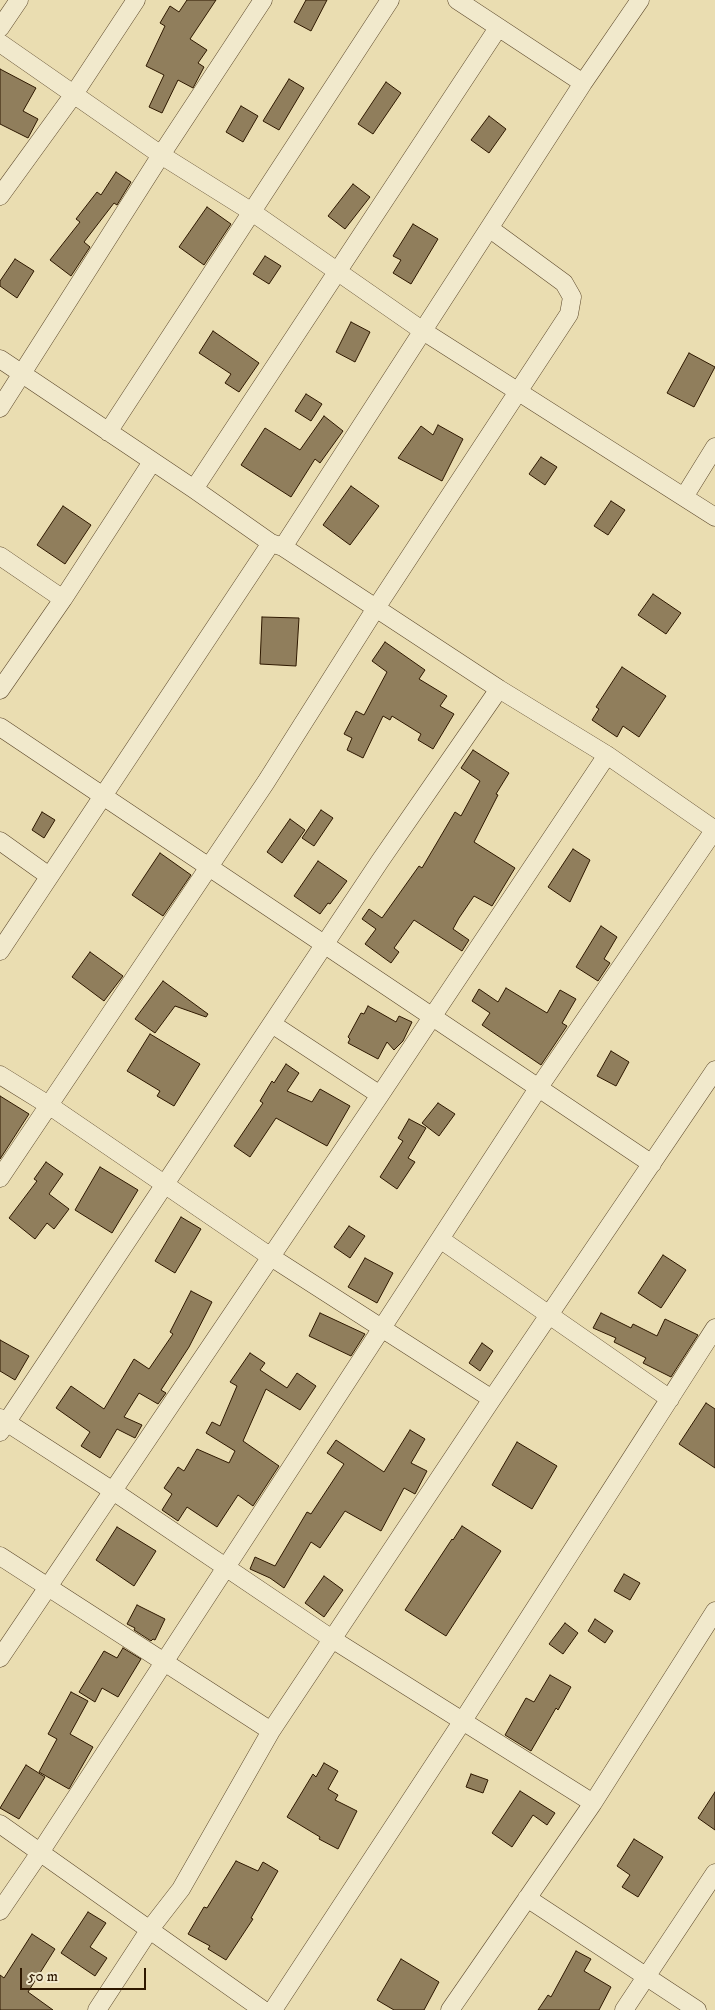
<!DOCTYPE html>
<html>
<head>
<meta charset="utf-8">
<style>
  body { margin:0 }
  #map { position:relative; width:715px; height:2010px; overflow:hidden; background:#eaddb1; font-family:"IM FELL DW Pica",serif }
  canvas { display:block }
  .scale { position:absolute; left:20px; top:1968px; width:126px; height:22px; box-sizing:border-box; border:2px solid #2e1800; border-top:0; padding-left:6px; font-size:15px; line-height:18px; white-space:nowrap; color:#2e1800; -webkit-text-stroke:4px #f1e9cc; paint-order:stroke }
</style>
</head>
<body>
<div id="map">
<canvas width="715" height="2010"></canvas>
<div class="scale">50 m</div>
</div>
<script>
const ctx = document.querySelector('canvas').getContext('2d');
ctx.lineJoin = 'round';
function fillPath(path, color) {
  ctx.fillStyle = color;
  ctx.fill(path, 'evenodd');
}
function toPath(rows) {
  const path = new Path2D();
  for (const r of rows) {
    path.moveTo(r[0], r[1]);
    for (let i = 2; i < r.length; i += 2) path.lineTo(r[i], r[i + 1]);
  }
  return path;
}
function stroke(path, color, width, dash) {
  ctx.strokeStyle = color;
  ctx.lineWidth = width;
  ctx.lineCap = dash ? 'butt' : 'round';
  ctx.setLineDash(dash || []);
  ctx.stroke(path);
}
const building = toPath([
  [187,0,216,0,190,39,207,50,198,63,204,67,193,88,178,80,162,113,149,107,164,75,146,66,165,26,160,23,170,6,179,12,187,0],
  [306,0,327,0,311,31,294,22,306,0],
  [0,69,36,88,23,111,38,119,28,138,0,124,0,69],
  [289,79,304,88,279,130,263,121,289,79],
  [386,82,401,93,373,134,358,124,386,82],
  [241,106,258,116,243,142,226,132,241,106],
  [489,116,506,129,489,153,471,140,489,116],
  [116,172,131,182,117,205,114,203,84,242,90,247,71,276,50,260,80,222,76,219,97,192,101,195,116,172],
  [353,184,370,197,345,229,328,216,353,184],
  [207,207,231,224,204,265,179,247,207,207],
  [413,224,438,239,411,284,393,273,401,260,393,256,413,224],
  [265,256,281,266,269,284,253,274,265,256],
  [15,259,34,271,17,298,0,286,0,281,15,259],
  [351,322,370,332,355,362,336,352,351,322],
  [213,331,259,363,239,392,225,383,231,374,199,353,213,331],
  [689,353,715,367,694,407,667,393,689,353],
  [306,394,322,404,311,421,295,411,306,394],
  [324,416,343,431,320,463,315,459,291,497,241,465,265,428,300,450,324,416],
  [438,425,463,439,442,481,398,458,421,426,433,435,438,425],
  [541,457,557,467,545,485,529,474,541,457],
  [351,486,379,506,350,545,323,525,351,486],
  [611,501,625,510,608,535,594,526,611,501],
  [63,506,91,525,65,564,37,545,63,506],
  [653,594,681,613,666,634,638,615,653,594],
  [262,617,299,618,296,666,260,664,262,617],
  [385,642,425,670,419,679,447,696,440,706,454,714,433,749,418,740,421,734,392,716,390,720,383,716,363,758,347,750,352,738,344,734,356,711,364,715,387,672,372,661,385,642],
  [622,667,666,696,639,737,623,726,617,737,592,720,599,709,596,707,622,667],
  [473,750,509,773,496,794,498,795,474,842,515,868,492,906,474,896,459,918,453,929,469,940,462,951,414,920,394,948,399,952,391,963,365,944,376,929,362,919,369,909,382,918,419,866,422,868,455,812,461,816,480,781,461,768,473,750],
  [321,810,333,818,314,846,302,838,321,810],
  [42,812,55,820,44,838,32,830,42,812],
  [290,819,305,830,282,863,267,852,290,819],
  [573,849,590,860,570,902,548,887,573,849],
  [160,853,191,875,163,916,132,895,160,853],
  [318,861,347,881,330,904,328,903,320,914,294,896,318,861],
  [601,926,617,937,604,959,610,963,598,981,576,967,601,926],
  [90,952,123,976,104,1001,72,977,90,952],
  [163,981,208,1014,206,1017,175,1006,155,1033,135,1019,163,981],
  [506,988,547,1013,560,990,576,999,562,1023,567,1026,541,1065,482,1025,490,1013,472,1001,479,989,498,1002,506,988],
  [368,1006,396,1022,399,1016,412,1022,403,1041,394,1050,387,1042,378,1059,348,1043,350,1039,348,1037,361,1013,364,1014,368,1006],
  [150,1034,200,1064,174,1106,157,1096,160,1091,127,1071,150,1034],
  [611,1051,629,1062,616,1086,597,1076,611,1051],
  [286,1064,299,1073,287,1091,312,1102,320,1089,350,1106,327,1146,276,1118,250,1157,234,1146,263,1103,260,1101,272,1081,274,1083,286,1064],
  [0,1096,29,1114,0,1159,0,1096],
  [438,1103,455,1114,439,1136,422,1123,438,1103],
  [409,1119,426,1128,408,1158,415,1162,397,1189,380,1177,403,1141,398,1138,409,1119],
  [46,1162,63,1174,49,1194,69,1209,54,1229,47,1223,35,1239,9,1218,37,1181,34,1179,46,1162],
  [100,1167,138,1190,112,1233,75,1210,100,1167],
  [181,1217,201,1229,175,1273,155,1261,181,1217],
  [349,1226,365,1236,350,1258,334,1247,349,1226],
  [663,1255,686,1270,661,1308,638,1293,663,1255],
  [365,1258,393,1273,377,1303,348,1287,365,1258],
  [191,1291,212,1302,189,1347,161,1390,166,1393,158,1404,139,1393,124,1417,142,1425,135,1438,117,1429,100,1458,81,1446,90,1432,56,1408,71,1386,104,1409,134,1359,149,1369,173,1334,170,1332,191,1291],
  [320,1313,365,1334,351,1356,309,1336,320,1313],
  [601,1313,631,1328,633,1324,657,1336,665,1319,698,1335,671,1377,643,1363,646,1358,614,1342,616,1338,593,1328,601,1313],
  [0,1340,29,1356,15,1380,0,1371,0,1340],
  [482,1343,493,1351,480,1371,469,1363,482,1343],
  [250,1353,265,1363,260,1370,287,1388,297,1373,316,1386,300,1410,266,1389,243,1441,279,1466,253,1506,238,1495,217,1527,187,1507,178,1521,162,1510,172,1494,164,1488,178,1467,184,1471,197,1449,229,1463,235,1451,206,1433,212,1422,220,1426,237,1386,230,1382,250,1353],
  [706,1403,715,1409,715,1468,679,1444,706,1403],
  [410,1430,425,1439,411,1463,427,1471,415,1494,404,1488,381,1531,345,1511,320,1548,311,1542,284,1588,270,1578,250,1569,255,1557,275,1566,307,1512,311,1514,344,1464,327,1453,336,1440,384,1472,410,1430],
  [517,1442,557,1466,532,1509,492,1485,517,1442],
  [462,1526,501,1551,446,1636,405,1610,452,1539,453,1540,462,1526],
  [117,1527,156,1551,134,1586,96,1560,117,1527],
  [624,1574,640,1583,630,1600,614,1591,624,1574],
  [324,1576,343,1590,324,1617,305,1603,324,1576],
  [137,1605,165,1619,155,1640,153,1639,151,1641,134,1630,135,1628,127,1624,137,1605],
  [595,1619,613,1631,605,1643,588,1631,595,1619],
  [565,1623,578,1633,563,1654,549,1644,565,1623],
  [123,1648,141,1659,118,1697,102,1688,95,1702,79,1692,104,1651,117,1658,123,1648],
  [550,1675,571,1687,558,1710,556,1708,531,1751,505,1735,526,1698,534,1702,550,1675],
  [71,1692,88,1701,70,1734,93,1747,69,1789,39,1772,57,1739,48,1734,71,1692],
  [324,1763,338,1771,328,1789,338,1795,335,1800,357,1811,338,1849,319,1839,320,1837,287,1817,313,1774,316,1777,324,1763],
  [26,1765,45,1777,19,1819,0,1808,26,1765],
  [471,1774,488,1780,483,1793,466,1787,471,1774],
  [520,1791,555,1813,547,1825,533,1815,512,1847,492,1833,520,1791],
  [715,1792,715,1830,698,1818,715,1792],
  [634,1839,663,1857,638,1897,622,1887,630,1875,617,1866,634,1839],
  [236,1861,258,1871,263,1862,278,1871,251,1918,253,1919,226,1960,208,1949,210,1946,188,1934,204,1907,207,1908,236,1861],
  [88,1912,106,1923,90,1947,107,1958,95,1976,61,1953,88,1912],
  [32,1934,55,1949,28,1992,53,2010,0,2010,0,1975,4,1978,32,1934],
  [576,1951,591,1959,584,1971,611,1987,599,2010,538,2010,548,1995,551,1997,576,1951],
  [401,1959,439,1982,424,2010,394,2010,377,2000,401,1959]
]);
fillPath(building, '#907e5c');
stroke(building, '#2e1800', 1);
const minor = toPath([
  [457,0,583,83],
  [0,28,19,0],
  [0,43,161,155,252,212,423,331,715,517],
  [0,196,74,94,136,0],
  [0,359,194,489,271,543,283,547,499,689,607,755,715,830],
  [0,408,161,155,263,0],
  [108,432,390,0],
  [194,489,498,28],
  [684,497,715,447],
  [283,547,583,83,640,0],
  [0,556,63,599],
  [0,690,63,599,152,462],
  [0,727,652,1164],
  [0,841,49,876],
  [0,951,271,543],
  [272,1024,380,1095],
  [0,1075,50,1106,271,1257,492,1399],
  [0,1178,266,782,376,608,569,314,572,297,564,283,489,228],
  [440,1239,670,1399],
  [0,1418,113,1491,332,1639,593,1803],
  [0,1432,380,861,499,689],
  [0,1556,271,1731],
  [0,1658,380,1095,607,755],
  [0,1824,263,2010],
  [527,1898,697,2010],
  [0,1911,41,1851,539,1087,715,829],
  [97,2010,150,1929,181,1889,271,1731,492,1399,715,1070],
  [273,2010,462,1722,715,1328],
  [450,2010,593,1803,715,1611],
  [624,2010,715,1873]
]);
stroke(minor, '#5d492c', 19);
stroke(minor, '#f1e9cc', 18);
</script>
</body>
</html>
